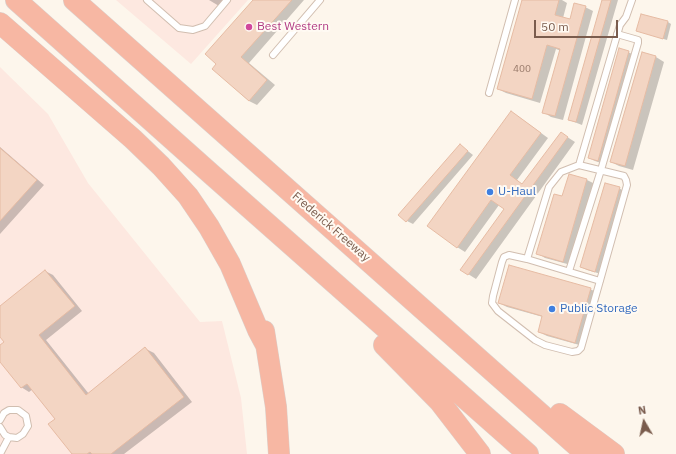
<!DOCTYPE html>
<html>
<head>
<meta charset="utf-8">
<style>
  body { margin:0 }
  #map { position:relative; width:676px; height:454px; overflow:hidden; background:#fdf6ec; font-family:"IBM Plex Sans",sans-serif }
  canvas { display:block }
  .north { position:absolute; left:624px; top:402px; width:40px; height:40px; -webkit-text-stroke:3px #fffaf3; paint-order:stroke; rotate:351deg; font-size:11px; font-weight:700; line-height:16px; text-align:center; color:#7a5c4d }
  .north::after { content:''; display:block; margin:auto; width:14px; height:18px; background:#7a5c4d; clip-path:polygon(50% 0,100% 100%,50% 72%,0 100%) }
  .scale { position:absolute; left:534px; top:20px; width:84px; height:18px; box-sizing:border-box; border:2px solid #7a5c4d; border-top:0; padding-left:5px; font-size:12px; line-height:14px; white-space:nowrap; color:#7a5c4d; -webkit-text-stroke:3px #fffaf3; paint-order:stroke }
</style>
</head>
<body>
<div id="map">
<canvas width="676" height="454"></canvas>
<div class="north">N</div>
<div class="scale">50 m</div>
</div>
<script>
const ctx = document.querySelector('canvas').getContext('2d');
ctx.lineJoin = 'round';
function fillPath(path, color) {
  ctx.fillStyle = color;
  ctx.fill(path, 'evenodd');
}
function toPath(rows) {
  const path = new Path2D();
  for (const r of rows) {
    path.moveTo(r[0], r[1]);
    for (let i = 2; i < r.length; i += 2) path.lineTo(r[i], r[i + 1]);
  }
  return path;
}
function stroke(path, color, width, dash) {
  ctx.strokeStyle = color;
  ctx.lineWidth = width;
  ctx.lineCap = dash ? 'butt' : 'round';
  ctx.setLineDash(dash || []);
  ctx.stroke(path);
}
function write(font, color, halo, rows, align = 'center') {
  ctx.font = font + ' "IBM Plex Sans",sans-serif';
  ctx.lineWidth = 4;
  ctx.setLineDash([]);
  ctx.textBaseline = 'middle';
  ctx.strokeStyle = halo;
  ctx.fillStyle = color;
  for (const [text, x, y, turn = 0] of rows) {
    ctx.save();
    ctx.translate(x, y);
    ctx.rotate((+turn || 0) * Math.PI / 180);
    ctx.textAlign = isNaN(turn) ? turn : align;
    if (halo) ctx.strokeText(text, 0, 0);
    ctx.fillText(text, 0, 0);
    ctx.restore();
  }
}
fillPath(toPath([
  [116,0,248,0,191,64],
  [0,67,48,114,88,183,200,322,222,321,241,398,247,454,0,454]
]), '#fde8e0');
fillPath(toPath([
  [209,0,224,0,219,6],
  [254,0,304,0,249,63,275,85,257,105,249,101,213,69,218,64],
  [523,0,562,0,567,3,563,18,570,20,585,7,593,11,563,120,551,117,543,112,561,51,556,49,540,103,506,93,498,89],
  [603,0,618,0,582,125,569,120],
  [668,22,671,24,667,40,637,31],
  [628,52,634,55,604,164,595,161,589,158],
  [642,53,656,57,664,62,633,170,619,166,611,162],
  [519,117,548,138,517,180,523,185,561,133,575,142,476,279,468,274,505,209,499,205,465,252,457,247],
  [460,145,473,155,413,224,407,221],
  [0,147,44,185,0,234],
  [570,175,587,180,595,184,571,265,545,258,537,253,563,197],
  [619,188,625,192,601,274,587,270,581,267],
  [45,271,53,275,82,311,46,340,89,394,146,349,154,353,192,402,124,454,74,454,56,419,33,389,29,392,21,387,0,360,0,346,5,342,0,335,0,307],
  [590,289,598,293,583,346,547,336,539,332,543,317,507,307,499,303]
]), '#0003');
const building = toPath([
  [253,0,292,0,241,57,267,80,249,101,212,69,216,64,205,54,253,0],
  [522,0,559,0,555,15,570,19,574,3,586,6,555,116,542,113,560,49,547,45,532,99,497,89,522,0],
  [602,0,611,0,576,122,568,120,602,0],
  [641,14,668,21,663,39,636,31,641,14],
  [619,48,629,51,598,161,588,158,619,48],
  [642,52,656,56,625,166,610,162,642,52],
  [511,111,541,133,510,175,522,184,561,132,568,137,468,275,460,270,504,209,491,200,457,248,427,226,511,111],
  [460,144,468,151,406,222,398,215,460,144],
  [0,148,37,180,0,221,0,148],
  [569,174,587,179,563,262,536,254,554,194,562,196,569,174],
  [605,183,620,187,595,272,580,267,605,183],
  [509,265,591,288,575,343,538,332,542,316,498,303,509,265],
  [45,270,75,306,39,335,86,395,145,347,184,397,111,454,92,454,90,452,87,454,72,454,48,424,55,419,27,384,21,388,0,362,0,345,4,342,0,337,0,306,45,270]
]);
fillPath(building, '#f3d5c3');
stroke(building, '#e6bba3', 1);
const lane = toPath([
  [147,0,179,28,193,30,205,26,227,0],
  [273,55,320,0],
  [489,93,515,0],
  [579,165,624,176,626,180,627,185,581,348,578,351,572,352,545,345,535,340,498,311,492,303,493,296,502,262,504,257,509,255,527,259,549,187,561,172,579,165,620,25,626,17,632,0],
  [527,259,600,281],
  [569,271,601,170,638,43,638,40,617,34],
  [0,420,4,413,9,410,18,410,26,416,28,426,23,434,17,438,9,437,5,435,0,427],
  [0,454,9,437]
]);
const highway = toPath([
  [16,0,210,173,528,454],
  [74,0,586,454],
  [0,23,133,139,161,166,188,196,209,227,230,264,258,330,266,345],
  [264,331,276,407,279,454],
  [384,345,440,402,480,454],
  [560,414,614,454]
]);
stroke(lane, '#d1beb0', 8);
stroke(highway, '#dad1cd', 22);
stroke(lane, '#fff', 6);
stroke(highway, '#f7b7a3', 21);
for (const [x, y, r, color] of [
  [249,27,4,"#d1479c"],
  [490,192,4,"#3f7fe0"],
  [552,309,4,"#3f7fe0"]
]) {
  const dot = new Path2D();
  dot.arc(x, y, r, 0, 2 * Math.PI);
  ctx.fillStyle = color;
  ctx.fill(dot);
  stroke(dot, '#fffaf3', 1.5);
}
write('10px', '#987a6a', null, [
  ["400",522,69]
]);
write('12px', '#b23c85', '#fffaf3', [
  ["Best Western",257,27]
], 'left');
write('12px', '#366cbe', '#fffaf3', [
  ["U-Haul",498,192],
  ["Public Storage",560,309]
], 'left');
write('12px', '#7a5c4d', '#fffaf3', [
  ["Frederick Freeway",331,227,41]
]);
</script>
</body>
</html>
